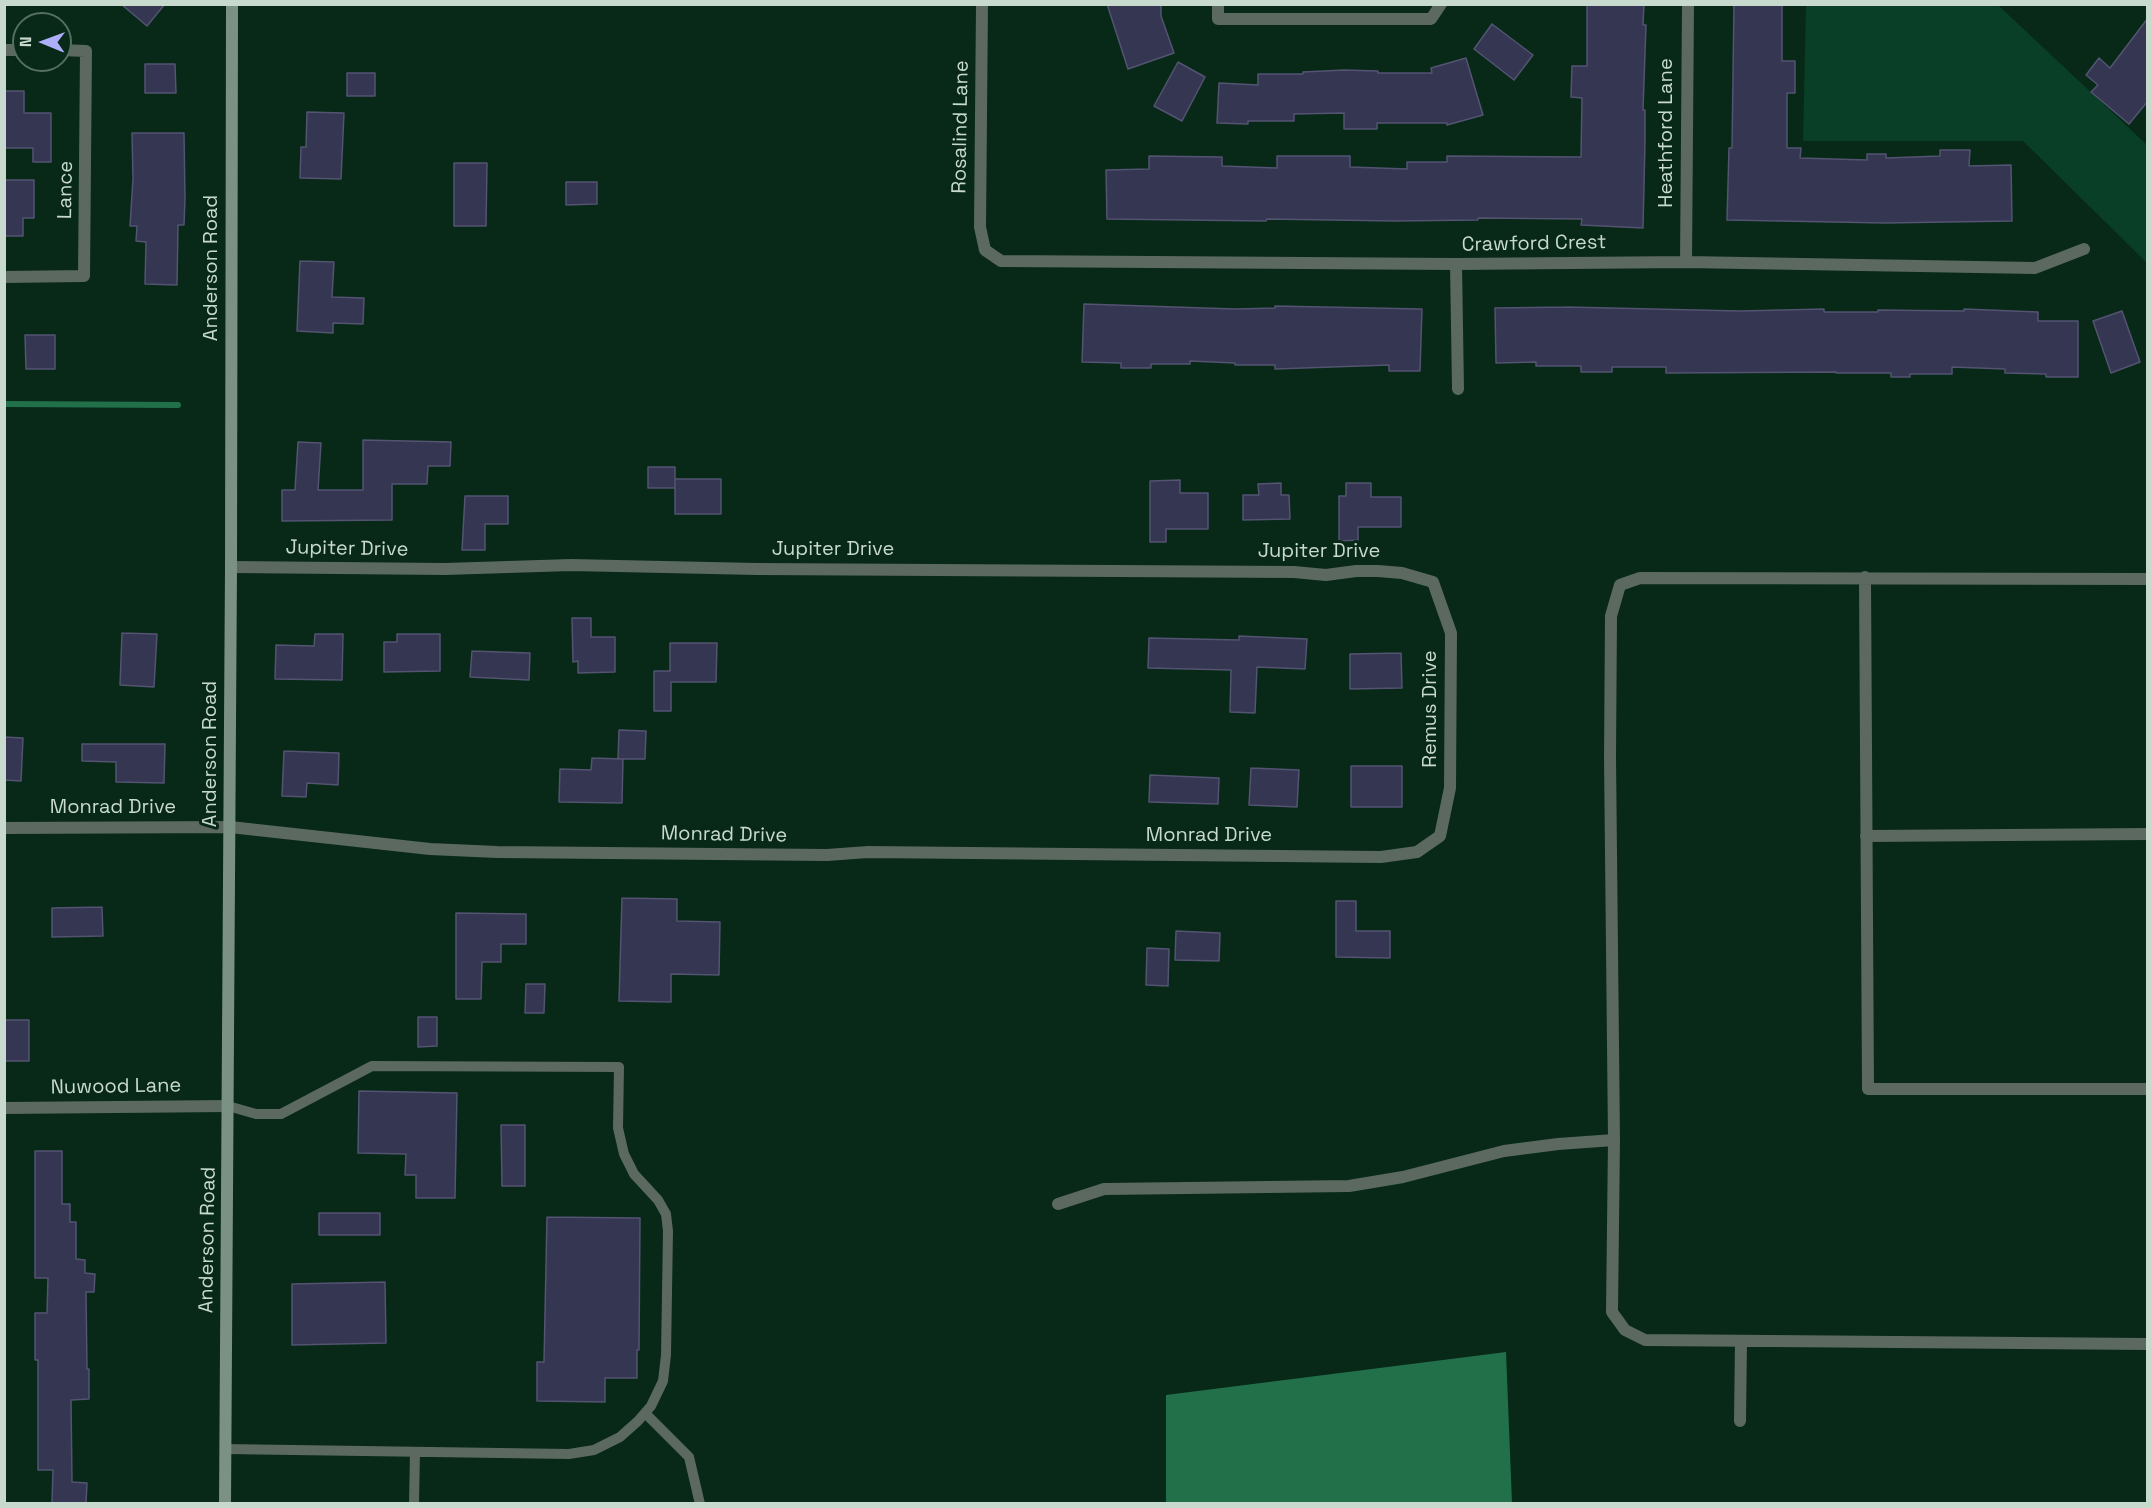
<!DOCTYPE html>
<html>
<head>
<meta charset="utf-8">
<style>
  body { margin:0 }
  #map { position:relative; width:2152px; height:1508px; overflow:hidden; background:#082818; font-family:"Space Grotesk",sans-serif }
  canvas { display:block }
  .frame { position:absolute; inset:0; border:6px solid #c8d9ce; pointer-events:none }
  .north { position:absolute; left:12px; top:12px; width:60px; height:60px; box-sizing:border-box; background:#082818; border:2px solid #556f61; border-radius:50%; rotate:271deg; font-size:16px; font-weight:700; line-height:24px; text-align:center; color:#c8d9ce }
  .north::after { content:''; display:block; margin:auto; width:21px; height:27px; background:#adaffb; clip-path:polygon(50% 0,100% 100%,50% 72%,0 100%) }
</style>
</head>
<body>
<div id="map">
<canvas width="2152" height="1508"></canvas>
<div class="frame"></div>
<div class="north">N</div>
</div>
<script>
const ctx = document.querySelector('canvas').getContext('2d');
ctx.lineJoin = 'round';
function fillPath(path, color) {
  ctx.fillStyle = color;
  ctx.fill(path, 'evenodd');
}
function toPath(rows) {
  const path = new Path2D();
  for (const r of rows) {
    path.moveTo(r[0], r[1]);
    for (let i = 2; i < r.length; i += 2) path.lineTo(r[i], r[i + 1]);
  }
  return path;
}
function stroke(path, color, width, dash) {
  ctx.strokeStyle = color;
  ctx.lineWidth = width;
  ctx.lineCap = dash ? 'butt' : 'round';
  ctx.setLineDash(dash || []);
  ctx.stroke(path);
}
function write(font, color, halo, rows, align = 'center') {
  ctx.font = font + ' "Space Grotesk",sans-serif';
  ctx.lineWidth = 6;
  ctx.setLineDash([]);
  ctx.textBaseline = 'middle';
  ctx.strokeStyle = halo;
  ctx.fillStyle = color;
  for (const [text, x, y, turn = 0] of rows) {
    ctx.save();
    ctx.translate(x, y);
    ctx.rotate((+turn || 0) * Math.PI / 180);
    ctx.textAlign = isNaN(turn) ? turn : align;
    if (halo) ctx.strokeText(text, 0, 0);
    ctx.fillText(text, 0, 0);
    ctx.restore();
  }
}
fillPath(toPath([
  [1806,5,1998,5,2147,145,2147,263,2023,141,1803,141]
]), '#083f26');
fillPath(toPath([
  [1506,1352,1512,1503,1166,1503,1166,1395]
]), '#21704a');
stroke(toPath([
  [4,404,178,405]
]), '#21704a', 6);
const building = toPath([
  [121,4,165,4,147,26,121,4],
  [1107,4,1161,4,1161,16,1174,53,1128,69,1107,4],
  [1587,4,1644,4,1643,25,1646,25,1643,110,1645,110,1645,141,1643,228,1581,225,1582,219,1478,218,1478,220,1394,221,1267,219,1266,221,1107,219,1106,170,1149,169,1149,156,1222,157,1222,166,1277,168,1277,156,1350,156,1350,167,1407,169,1407,162,1447,162,1447,156,1581,157,1582,98,1571,97,1572,66,1587,66,1587,4],
  [1734,4,1782,4,1782,61,1795,61,1795,93,1787,93,1787,148,1801,148,1800,158,1867,160,1867,154,1886,154,1886,158,1940,156,1940,150,1970,150,1969,166,2011,165,2012,221,1885,223,1727,220,1729,148,1732,148,1734,4],
  [2148,18,2148,101,2129,124,2091,92,2098,85,2086,75,2099,58,2110,68,2148,18],
  [1492,24,1533,55,1514,80,1474,49,1492,24],
  [1466,58,1483,115,1447,125,1447,123,1377,123,1377,129,1344,129,1344,113,1294,114,1294,121,1248,121,1248,124,1217,123,1219,83,1258,85,1258,74,1303,74,1303,72,1344,70,1378,71,1378,73,1432,73,1431,68,1466,58],
  [1178,62,1205,77,1182,121,1154,106,1178,62],
  [145,64,175,64,176,93,145,93,145,64],
  [347,73,375,73,375,96,347,96,347,73],
  [4,91,24,91,24,113,51,113,51,162,33,162,33,148,4,148,4,91],
  [307,112,344,113,341,179,300,178,301,147,306,147,307,112],
  [132,133,184,133,185,198,184,225,178,225,177,285,145,284,146,242,136,241,137,226,130,226,133,179,132,133],
  [454,163,487,163,486,226,454,226,454,163],
  [4,180,34,180,34,218,23,218,23,236,4,236,4,180],
  [566,182,597,182,597,204,566,205,566,182],
  [300,261,334,262,332,297,364,298,363,324,333,323,333,333,297,331,300,261],
  [1084,304,1235,309,1275,308,1275,306,1422,309,1420,371,1389,371,1389,365,1275,369,1275,365,1235,365,1235,363,1190,361,1190,364,1151,364,1151,368,1121,368,1121,363,1082,362,1084,304],
  [1567,307,1740,311,1824,309,1824,312,1878,312,1878,310,1964,311,1964,309,2038,312,2038,321,2078,321,2078,377,2046,377,2046,374,2005,373,2005,369,1952,367,1952,374,1910,374,1910,377,1891,377,1891,373,1836,373,1836,372,1666,373,1666,367,1612,367,1612,372,1581,372,1581,366,1536,366,1536,362,1496,363,1495,308,1567,307],
  [2122,311,2140,362,2111,373,2093,321,2122,311],
  [25,335,55,335,55,369,26,369,25,335],
  [363,440,451,442,450,466,428,466,427,484,392,484,392,520,282,521,282,490,295,490,298,442,321,443,318,490,363,490,363,440],
  [648,467,675,467,675,488,648,488,648,467],
  [675,479,721,479,721,514,675,514,675,479],
  [1180,480,1180,493,1208,493,1208,529,1166,529,1166,542,1150,542,1150,481,1180,480],
  [1281,483,1281,495,1289,495,1290,519,1243,520,1243,495,1259,495,1258,484,1281,483],
  [1346,483,1371,483,1371,497,1401,497,1401,527,1358,527,1358,540,1339,541,1339,496,1346,496,1346,483],
  [465,496,508,496,508,524,485,524,485,550,462,550,465,496],
  [572,618,591,618,591,637,615,637,615,672,578,673,578,661,573,662,572,618],
  [122,633,157,634,154,687,120,685,122,633],
  [315,634,343,634,342,680,275,679,276,645,314,646,315,634],
  [397,634,440,634,440,671,384,672,384,642,397,642,397,634],
  [1239,636,1307,639,1305,669,1257,667,1255,713,1230,712,1231,670,1148,668,1149,638,1239,640,1239,636],
  [670,643,717,643,716,682,671,682,671,711,654,711,654,671,670,671,670,643],
  [472,651,530,653,529,680,470,677,472,651],
  [1401,653,1402,688,1350,689,1350,654,1401,653],
  [619,730,646,731,645,759,618,759,619,730],
  [4,737,23,738,21,781,4,780,4,737],
  [82,744,165,744,164,783,116,782,116,762,82,761,82,744],
  [284,751,339,753,338,785,307,783,306,797,282,796,284,751],
  [592,758,623,759,622,803,559,802,560,769,591,770,592,758],
  [1351,766,1402,766,1402,807,1351,807,1351,766],
  [1251,768,1299,770,1297,807,1249,805,1251,768],
  [1150,775,1219,778,1218,804,1149,802,1150,775],
  [622,898,677,899,677,921,720,922,719,975,671,974,671,1002,619,1001,622,898],
  [1336,901,1356,901,1356,931,1390,931,1390,958,1336,957,1336,901],
  [102,907,103,936,52,937,52,908,102,907],
  [456,913,526,914,526,944,501,944,501,962,482,962,481,999,456,999,456,913],
  [1176,931,1220,933,1219,961,1175,960,1176,931],
  [1147,948,1169,949,1168,986,1146,985,1147,948],
  [526,984,545,984,544,1013,525,1013,526,984],
  [418,1017,437,1017,437,1046,418,1047,418,1017],
  [4,1020,29,1020,29,1061,4,1061,4,1020],
  [359,1091,457,1093,455,1198,416,1198,416,1175,405,1175,406,1154,358,1153,359,1091],
  [501,1125,525,1125,525,1186,502,1186,501,1125],
  [35,1151,62,1151,62,1204,70,1204,70,1222,76,1222,76,1259,85,1260,85,1273,95,1274,94,1292,86,1292,87,1369,89,1369,89,1399,71,1400,72,1482,87,1483,86,1503,52,1503,53,1470,38,1470,38,1360,35,1360,35,1313,47,1313,48,1278,35,1278,35,1151],
  [319,1213,380,1213,380,1235,319,1235,319,1213],
  [547,1217,640,1218,639,1350,637,1350,637,1378,605,1378,605,1402,537,1401,537,1362,544,1362,547,1217],
  [385,1282,386,1343,292,1345,292,1284,385,1282]
]);
fillPath(building, '#353651');
stroke(building, '#535471', 1.5);
stroke(toPath([
  [645,1413,689,1457,700,1504],
  [225,1449,569,1454,594,1450,620,1437,638,1421,651,1406,663,1381,666,1355,668,1231,666,1214,658,1200,634,1174,624,1154,618,1128,619,1067,372,1066,281,1114,256,1114,228,1106],
  [414,1504,415,1452]
]), '#5b6960', 10);
stroke(toPath([
  [982,4,980,227,985,250,1001,261,1456,264,1686,262,2035,268,2084,249],
  [1218,4,1218,19,1431,19,1441,4],
  [4,50,24,50],
  [1686,262,1688,4],
  [1456,264,1458,389],
  [4,277,84,276,86,51,60,50],
  [1865,577,1868,1089,2148,1089],
  [2148,579,1640,578,1620,585,1611,616,1610,757,1614,1140,1612,1312,1625,1330,1645,1340,2148,1344],
  [4,828,230,827,430,849,497,852,827,855,868,852,1381,857,1417,852,1440,836,1450,788,1451,633,1433,582,1402,573,1378,571,1356,571,1326,575,1294,572,757,569,571,565,445,569,231,567],
  [1866,836,2148,834],
  [4,1108,228,1106],
  [1058,1204,1104,1189,1349,1186,1403,1177,1504,1151,1558,1144,1614,1140],
  [1740,1421,1741,1341]
]), '#5b6960', 12);
stroke(toPath([
  [225,1504,231,567,232,4]
]), '#7b9184', 12);
write('20px', '#c8d9ce', '#082818', [
  ["Rosalind Lane",961,127,-89],
  ["Heathford Lane",1667,133,-90],
  ["Lance",66,190,-89],
  ["Crawford Crest",1534,244,-1],
  ["Anderson Road",212,268,-90],
  ["Jupiter Drive",347,549,1],
  ["Jupiter Drive",833,550],
  ["Jupiter Drive",1319,552],
  ["Remus Drive",1431,709,-90],
  ["Anderson Road",211,754,-90],
  ["Monrad Drive",113,808],
  ["Monrad Drive",724,835,1],
  ["Monrad Drive",1209,836],
  ["Nuwood Lane",116,1087,-1],
  ["Anderson Road",208,1240,-89]
]);
</script>
</body>
</html>
